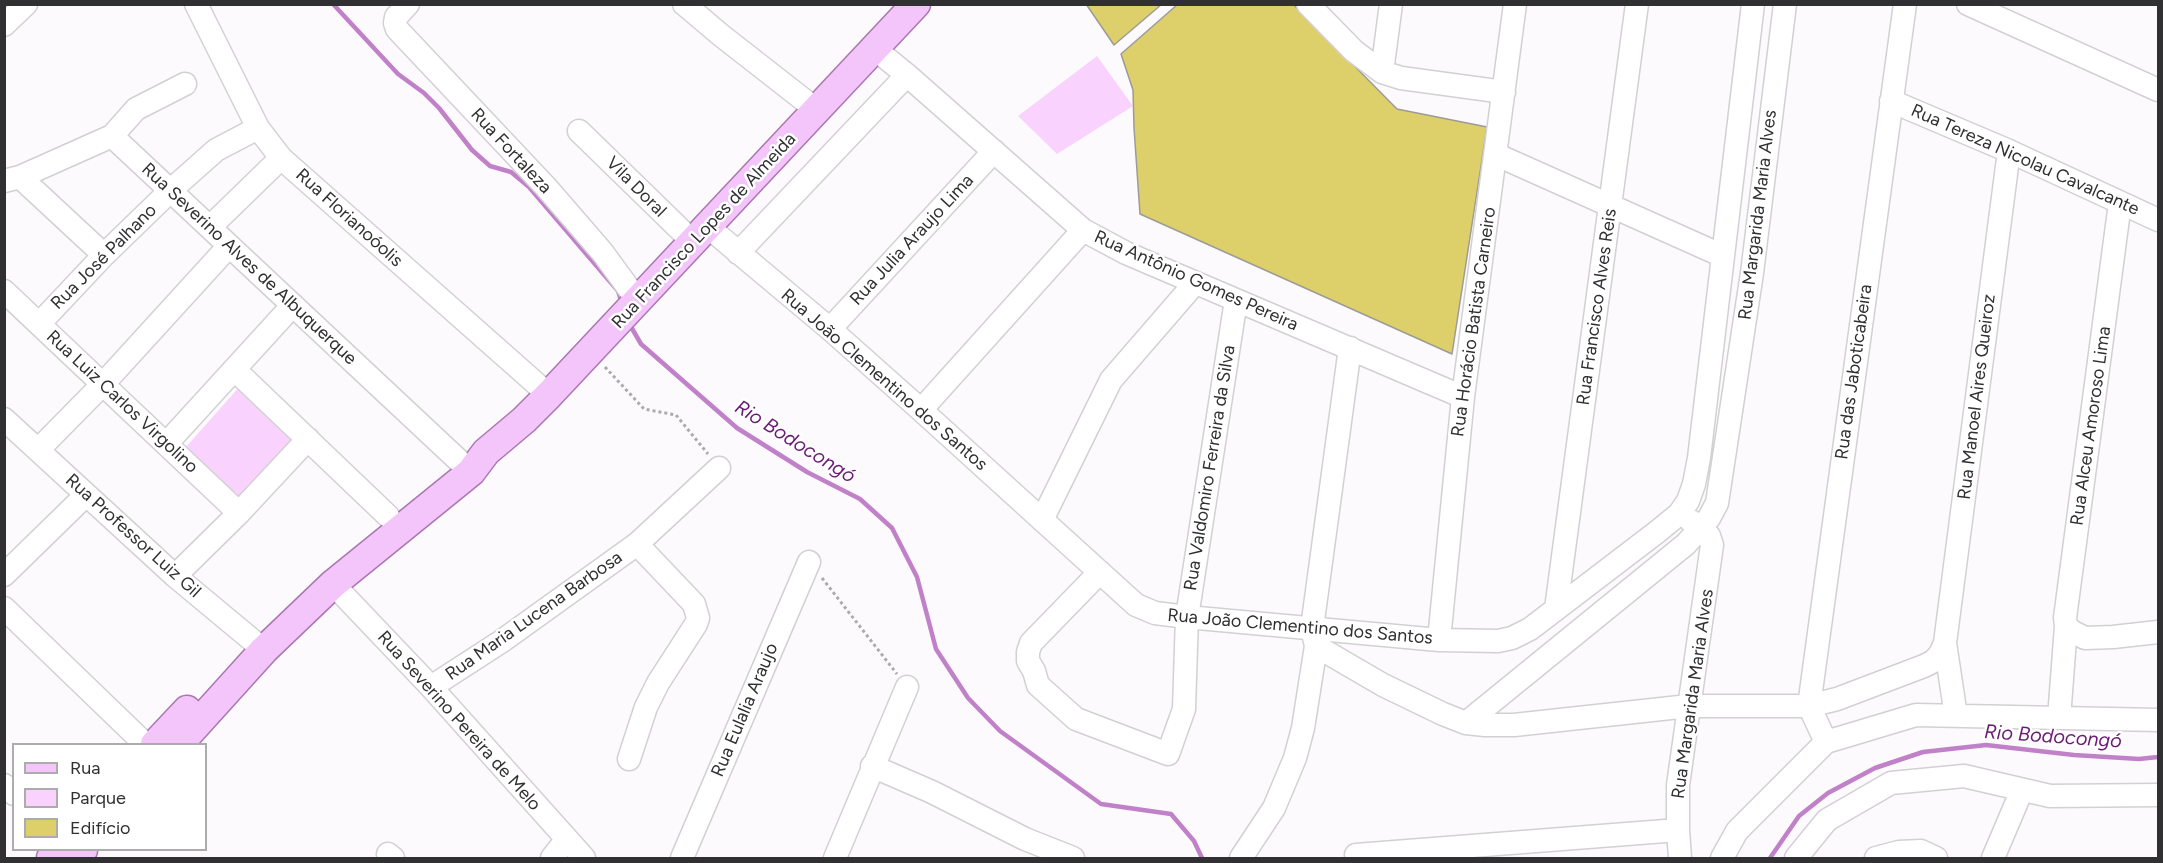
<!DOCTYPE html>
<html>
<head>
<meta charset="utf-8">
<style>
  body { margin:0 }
  #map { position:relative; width:2163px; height:863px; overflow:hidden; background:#fdfafe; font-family:Figtree,sans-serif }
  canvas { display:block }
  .frame { position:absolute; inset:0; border:6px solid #302f31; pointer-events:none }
  .legend { position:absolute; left:12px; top:743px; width:195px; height:108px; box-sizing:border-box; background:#fff; border:2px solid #acacad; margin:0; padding:8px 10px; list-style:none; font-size:18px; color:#302f31 }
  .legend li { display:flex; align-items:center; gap:12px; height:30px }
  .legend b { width:30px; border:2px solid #acacad }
</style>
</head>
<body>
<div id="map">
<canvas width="2163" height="863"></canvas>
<div class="frame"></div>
<ul class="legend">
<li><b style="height:8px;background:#f4c5fa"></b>Rua</li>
<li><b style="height:16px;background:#f9d3fe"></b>Parque</li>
<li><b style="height:16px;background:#ddd06a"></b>Edifício</li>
</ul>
</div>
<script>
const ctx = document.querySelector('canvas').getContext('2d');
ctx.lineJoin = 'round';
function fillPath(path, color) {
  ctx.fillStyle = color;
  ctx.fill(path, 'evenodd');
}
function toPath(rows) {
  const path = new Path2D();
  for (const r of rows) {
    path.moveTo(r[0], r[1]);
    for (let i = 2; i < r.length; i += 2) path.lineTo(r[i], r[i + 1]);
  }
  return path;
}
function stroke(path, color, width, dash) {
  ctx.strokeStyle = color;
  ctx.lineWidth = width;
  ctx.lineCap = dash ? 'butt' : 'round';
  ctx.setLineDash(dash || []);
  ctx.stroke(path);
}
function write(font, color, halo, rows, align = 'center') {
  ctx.font = font + ' Figtree,sans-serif';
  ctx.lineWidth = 5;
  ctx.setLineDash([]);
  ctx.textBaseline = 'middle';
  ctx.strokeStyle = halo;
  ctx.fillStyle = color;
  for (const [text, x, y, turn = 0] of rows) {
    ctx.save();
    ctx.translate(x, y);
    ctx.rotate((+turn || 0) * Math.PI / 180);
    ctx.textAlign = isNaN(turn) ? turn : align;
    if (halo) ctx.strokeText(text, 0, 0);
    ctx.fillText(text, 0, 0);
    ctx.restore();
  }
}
fillPath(toPath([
  [1097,56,1133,106,1057,154,1018,116],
  [241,385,296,438,243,500,186,447]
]), '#f9d3fe');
stroke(toPath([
  [333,4,398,74,424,93,439,108,472,150,490,166,511,172,529,187,618,291,622,303],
  [630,325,641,344,737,428,807,472,860,499,892,528,917,577,936,649,968,698,1000,731,1101,804,1171,814,1194,841,1202,858],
  [1770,858,1799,816,1828,793,1875,768,1923,752,1986,745,2074,755,2139,759,2158,757]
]), '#c081c9', 4.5);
const building = toPath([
  [1086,4,1162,4,1114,45,1086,4],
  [1178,4,1293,4,1397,109,1487,127,1452,354,1140,214,1134,128,1133,90,1121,54,1178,4]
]);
fillPath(building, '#ddd06a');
stroke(building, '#9c9b97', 1.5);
const minor = toPath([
  [196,4,258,128,281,158,549,395],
  [408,4,396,17,395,23,397,29,546,187,603,253,638,301],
  [684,4,722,36,818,111],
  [1308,4,1354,51,1382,72,1401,78,1504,92],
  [1968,4,2158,90],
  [4,25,26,4],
  [875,49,907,75,1083,230,1126,253,1463,397],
  [1382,72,1391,4],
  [1891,101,2009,151,2158,220],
  [579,131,693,242],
  [112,136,471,472],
  [112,136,136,109,185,84],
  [1497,155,1723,256],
  [20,177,104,255],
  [4,181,20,177,112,136],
  [2120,203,2065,618,2066,626,2073,632,2085,638,2113,637,2158,632],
  [707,226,830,329,921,410,1136,605,1155,613,1187,617,1439,640,1498,641,1512,638,1530,629,1657,532,1679,514,1688,501,1694,484,1699,458,1753,4],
  [210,227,281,158],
  [738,253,907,75],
  [4,291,239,513],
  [39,324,104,255,171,190,216,150,258,128],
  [830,329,994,151],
  [235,370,388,516],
  [921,410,1083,230],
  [4,419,175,576,264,650],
  [167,443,293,305],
  [38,450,104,383,229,246],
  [1042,520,1111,380,1195,283],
  [1100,572,1031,643,1028,652,1028,661,1034,671,1038,685,1076,719,1168,754,1184,709,1187,617,1236,300],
  [4,575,86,495],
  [175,576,239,513,308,439],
  [333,584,431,687,584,858],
  [4,608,145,744],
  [1556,609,1637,4],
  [1439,640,1463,397,1515,4],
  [1945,643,1956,716],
  [1316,646,1383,685,1443,714,1466,723,1485,725,1514,725,1689,706,1809,706,1905,4],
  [431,687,502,641,637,544,719,468],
  [2059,718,2066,626],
  [1466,723,1686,544,1709,518,1717,503,1752,273,1785,4],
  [1826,742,1809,706,1837,699,1924,666,1934,661,1940,654,1945,643,2009,151],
  [629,759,646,707,658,683,696,624,698,618,694,604,637,544],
  [872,766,932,792,1025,839,1073,858],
  [4,785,14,794],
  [1678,830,1680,858],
  [388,854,393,858],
  [1356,855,1678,830,1678,785,1712,545,1709,536,1702,528,1691,521],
  [552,858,566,840],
  [682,858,809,562],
  [835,858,907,687],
  [1241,858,1274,808,1295,758,1303,728,1316,646,1312,628,1350,348],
  [1722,858,1737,831,1826,742,1916,715,2158,720],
  [1796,858,1827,820,1891,783,1964,776,2050,796,2158,795],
  [1876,858,1899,852,1921,851,1936,858],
  [1993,858,2022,790]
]);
const major = toPath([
  [155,744,187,710],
  [179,744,264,650,333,584,471,472,486,452,524,420,549,395,916,4],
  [51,858,59,850],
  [75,858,83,850]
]);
stroke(minor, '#d3d0d4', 25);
stroke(major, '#aa77b1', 31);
stroke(toPath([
  [605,367,644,409,676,415,708,454],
  [822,578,897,674]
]), '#adaaae', 3, [3, 3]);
stroke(minor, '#fff', 22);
stroke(major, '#f4c5fa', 28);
write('18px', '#302f31', '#fff', [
  ["Rua Fortaleza",511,151,47],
  ["Rua Tereza Nicolau Cavalcante",2025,160,24],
  ["Vila Doral",636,187,45],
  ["Rua Margarida Maria Alves",1758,215,-83],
  ["Rua Florianoóolis",349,218,42],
  ["Rua Francisco Lopes de Almeida",704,231,-47],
  ["Rua Julia Araujo Lima",912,240,-47],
  ["Rua José Palhano",104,257,-45],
  ["Rua Severino Alves de Albuquerque",249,264,43],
  ["Rua Antônio Gomes Pereira",1196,281,24],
  ["Rua Francisco Alves Reis",1597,307,-82],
  ["Rua Horácio Batista Carneiro",1474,322,-82],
  ["Rua das Jaboticabeira",1854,372,-82],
  ["Rua João Clementino dos Santos",884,380,41],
  ["Rua Manoel Aires Queiroz",1977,397,-83],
  ["Rua Luiz Carlos Virgolino",122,402,43],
  ["Rua Alceu Amoroso Lima",2091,426,-82],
  ["Rua Valdomiro Ferreira da Silva",1210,468,-81],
  ["Rua Professor Luiz Gil",133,536,42],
  ["Rua Maria Lucena Barbosa",534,616,-35],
  ["Rua João Clementino dos Santos",1300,627,5],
  ["Rua Margarida Maria Alves",1693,694,-82],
  ["Rua Eulalia Araujo",745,710,-67],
  ["Rua Severino Pereira de Melo",459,721,48]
]);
write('italic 20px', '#6a1c75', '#fff', [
  ["Rio Bodocongó",795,442,32],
  ["Rio Bodocongó",2053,737,4]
]);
</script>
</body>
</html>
